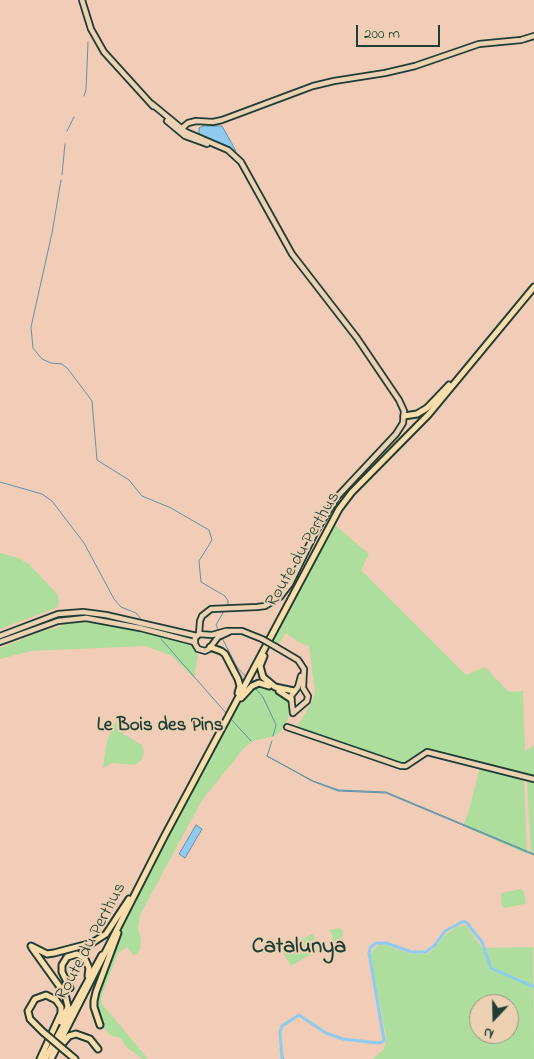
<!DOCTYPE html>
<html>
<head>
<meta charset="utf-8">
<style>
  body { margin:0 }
  #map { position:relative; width:534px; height:1059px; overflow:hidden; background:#f1ccb6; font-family:"Indie Flower",sans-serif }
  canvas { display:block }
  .north { position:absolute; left:469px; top:994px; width:50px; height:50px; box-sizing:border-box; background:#ecd1b3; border:1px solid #9a9680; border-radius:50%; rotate:201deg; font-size:14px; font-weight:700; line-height:20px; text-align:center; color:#1f3d34 }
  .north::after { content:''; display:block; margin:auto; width:18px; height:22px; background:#1f3d34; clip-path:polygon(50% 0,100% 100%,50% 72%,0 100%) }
  .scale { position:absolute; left:356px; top:25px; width:84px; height:22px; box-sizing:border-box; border:2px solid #1f3d34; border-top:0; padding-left:6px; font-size:15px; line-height:18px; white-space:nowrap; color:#1f3d34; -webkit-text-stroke:4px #ecd1b3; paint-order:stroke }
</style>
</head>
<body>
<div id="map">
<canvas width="534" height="1059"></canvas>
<div class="north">N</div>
<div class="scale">200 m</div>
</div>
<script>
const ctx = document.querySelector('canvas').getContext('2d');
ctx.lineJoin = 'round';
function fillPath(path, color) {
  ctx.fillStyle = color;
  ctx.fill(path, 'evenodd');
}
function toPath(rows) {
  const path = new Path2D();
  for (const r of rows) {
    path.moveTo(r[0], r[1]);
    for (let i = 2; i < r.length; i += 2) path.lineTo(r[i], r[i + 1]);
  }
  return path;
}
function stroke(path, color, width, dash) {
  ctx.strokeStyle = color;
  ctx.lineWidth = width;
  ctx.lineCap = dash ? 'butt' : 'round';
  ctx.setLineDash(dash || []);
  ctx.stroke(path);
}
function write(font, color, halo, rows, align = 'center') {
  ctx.font = font + ' "Indie Flower",sans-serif';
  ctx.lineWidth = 4;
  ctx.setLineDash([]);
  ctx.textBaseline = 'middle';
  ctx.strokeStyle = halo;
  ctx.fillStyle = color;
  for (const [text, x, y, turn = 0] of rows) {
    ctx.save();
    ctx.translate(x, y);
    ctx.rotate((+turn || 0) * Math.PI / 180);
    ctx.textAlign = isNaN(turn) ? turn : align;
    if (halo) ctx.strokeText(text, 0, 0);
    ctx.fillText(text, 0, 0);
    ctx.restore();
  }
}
fillPath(toPath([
  [335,525,369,554,361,570,466,675,485,667,509,692,523,691,525,751,534,745,534,777,427,750,407,763,398,764,301,731,297,727,312,702,315,692,309,646,298,642,286,633,278,645,272,642],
  [0,553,18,558,29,564,58,595,59,600,58,607,0,629],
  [72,621,104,624,189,643,197,651,198,656,194,678,172,656,145,646,31,651,0,659,0,648,40,632,59,627,67,622],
  [259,685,271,688,286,697,290,709,287,721,281,731,275,736,253,741,245,747,202,800,140,915,138,929,141,940,140,950,134,956,127,947,118,953,101,998,102,1004,148,1059,143,1059,127,1048,121,1038,110,1035,104,1028,96,1007,98,993,126,918,166,839,233,714,249,691],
  [118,716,129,722,123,734,142,745,144,753,141,760,135,765,112,763,103,768,107,741],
  [480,767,524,778,527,854,463,826,468,814],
  [527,779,534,780,534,855,531,854],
  [521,889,524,892,526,903,524,904,504,908,502,906,501,893],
  [466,925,482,948,533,947,534,1059,373,1059,384,1049,386,1036,370,958,372,951,380,944,387,945,395,949,412,954,427,954,433,950,444,936,456,927],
  [479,1004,509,1004,509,1034,479,1034],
  [339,928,342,929,343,936,341,937,344,950,346,951,344,954,333,948,331,940,333,939,331,932,329,932,330,930],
  [313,934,318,950,291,966,281,949]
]), '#aede9d');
const water = toPath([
  [203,126,222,126,236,151,199,134,199,128,203,126],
  [79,614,103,615,189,636,189,639,144,628,70,618,0,641,0,637,60,615,79,614],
  [267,756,313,781,339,790,386,792,534,854,534,855,386,793,338,791,312,781,267,756],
  [196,825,202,829,185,858,179,854,196,825]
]);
fillPath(water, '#8ecbef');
stroke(water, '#6292a4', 1);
stroke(toPath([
  [84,96,86,90,88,42],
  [67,131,74,117],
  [62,175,65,144],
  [61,180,52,233,31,327,33,348,42,359,51,363,62,364,68,369,92,401,97,460,129,480,142,496,171,508,209,530,212,540,199,561,201,582,225,596,228,601,228,606],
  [0,482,42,494,52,501,84,543,114,599,121,607,136,613,141,619],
  [219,631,216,625,224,611],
  [222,638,237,667,246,677],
  [161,639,226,713],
  [255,688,263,697,276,725,273,736],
  [231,719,251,741],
  [267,756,272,741],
  [282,1056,284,1059]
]), '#6292a4', 1);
stroke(toPath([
  [282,1059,280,1032,282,1026,299,1015,326,1033,343,1039,378,1043,382,1042,384,1040,369,953,370,948,376,943,386,943,412,952,426,952,435,945,445,931,464,921,467,923,482,942,491,968,534,987]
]), '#8ecbef', 3);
const tertiary = toPath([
  [183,132,182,128,188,123,196,121,213,122,222,120,313,86,334,81,385,73,415,66,479,44,521,40,534,36],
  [0,636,58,614,83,612,106,615,197,636],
  [0,642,58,621,86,618,140,628,194,642],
  [287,727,401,766,406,766,427,752,534,779]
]);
const secondary = toPath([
  [82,0,91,29,104,52,153,106],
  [152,104,186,132,228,150,241,162,292,254,357,338,399,400,404,411,403,423,396,434,337,497,315,533,290,584,280,597,265,606,257,607,211,609,202,616,200,621,199,634],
  [167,121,185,136,207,144],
  [229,632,218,637,209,649,205,651,198,649,195,644,195,638,199,634,212,635,226,631,242,631,262,639],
  [276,647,298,660,304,669,303,688,308,696,307,701,293,713],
  [293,713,291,696,298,687,301,676]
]);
const primary = toPath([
  [404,416,417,414,427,408,449,385],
  [210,647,221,651,225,654,238,679,240,686,238,693],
  [264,656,260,666,263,677,275,687,294,691],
  [279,691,291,699],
  [241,698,252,686,259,683,269,686],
  [31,946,47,954,54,953,92,943,106,934,129,899],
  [32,948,65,994,68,1007,61,1022],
  [70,988,62,972,62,965,67,957,77,954,85,959,89,968,88,976],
  [100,1025,94,1007,94,1001,96,992,118,933],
  [63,1043,69,1036,76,1034,90,1039,98,1049],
  [69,1054,75,1059],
  [40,1059,61,1013,61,1007,56,1000,46,995,35,999,28,1011,30,1019,43,1032],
  [45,1059,102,955],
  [51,1059,164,837,339,509,352,492,429,414,534,287]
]);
stroke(tertiary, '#1f3d34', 8);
stroke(secondary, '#1f3d34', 8);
stroke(primary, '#1f3d34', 9);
stroke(tertiary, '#ecd1b3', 4.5);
stroke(secondary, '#ecd1b3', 4.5);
stroke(primary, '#faddab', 5);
const secondaryBridge = toPath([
  [262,639,276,647]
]);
const primaryBridge = toPath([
  [43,1032,69,1054]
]);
stroke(secondaryBridge, '#1f3d34', 8, []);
stroke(primaryBridge, '#1f3d34', 9, []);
stroke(secondaryBridge, '#ecd1b3', 4.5);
stroke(primaryBridge, '#faddab', 5);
write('18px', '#1f3d34', '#ecd1b3', [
  ["Route du Perthus",304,550,-60],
  ["Route du Perthus",92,942,-62]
]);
write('bold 19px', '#1f3d34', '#ecd1b3', [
  ["Le Bois des Pins",160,727]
]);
write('bold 22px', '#1f3d34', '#ecd1b3', [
  ["Catalunya",299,948]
]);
</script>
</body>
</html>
